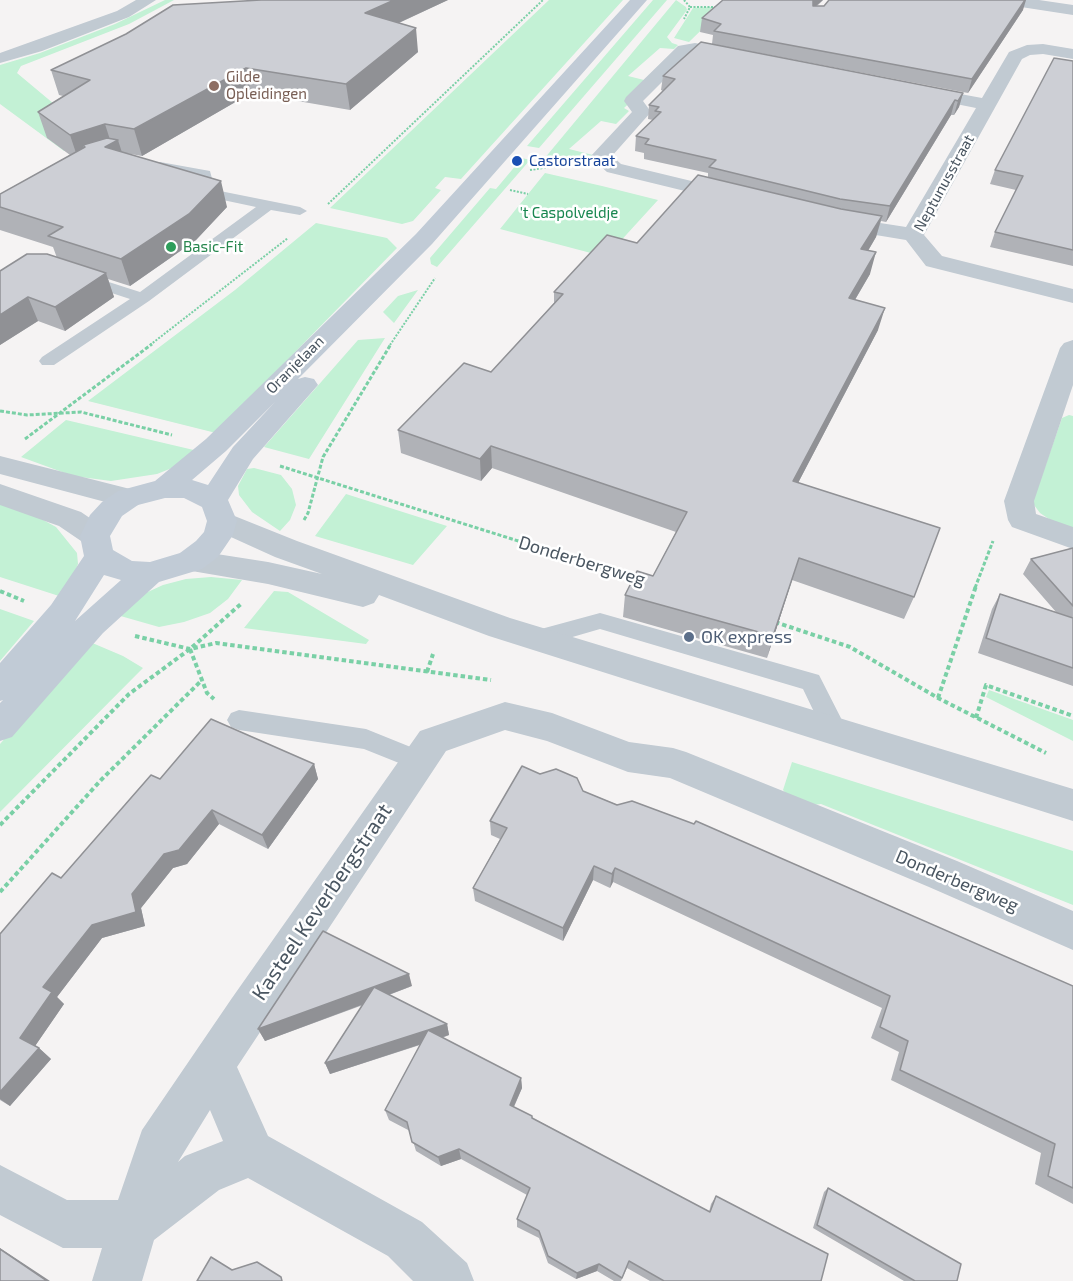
<!DOCTYPE html>
<html>
<head>
<meta charset="utf-8">
<style>
  body { margin:0 }
  canvas { display:block; background:#f5f3f3 }
</style>
</head>
<body>
<canvas width="1073" height="1281"></canvas>
<script>
const ctx = document.querySelector('canvas').getContext('2d');
ctx.lineJoin = 'round';
function fillPath(path, color) {
  ctx.fillStyle = color;
  ctx.fill(path, 'evenodd');
}
function toPath(rows) {
  const path = new Path2D();
  for (const r of rows) {
    path.moveTo(r[0], r[1]);
    for (let i = 2; i < r.length; i += 2) path.lineTo(r[i], r[i + 1]);
  }
  return path;
}
function stroke(path, color, width, dash) {
  ctx.strokeStyle = color;
  ctx.lineWidth = width;
  ctx.lineCap = dash ? 'butt' : 'round';
  ctx.setLineDash(dash || []);
  ctx.stroke(path);
}
function write(font, color, halo, rows, align = 'center') {
  ctx.font = font + ' "Exo 2",sans-serif';
  ctx.lineWidth = 5;
  ctx.setLineDash([]);
  ctx.textBaseline = 'middle';
  ctx.strokeStyle = halo;
  ctx.fillStyle = color;
  for (const [text, x, y, turn = 0] of rows) {
    ctx.save();
    ctx.translate(x, y);
    ctx.rotate((+turn || 0) * Math.PI / 180);
    ctx.textAlign = isNaN(turn) ? turn : align;
    if (halo) ctx.strokeText(text, 0, 0);
    ctx.fillText(text, 0, 0);
    ctx.restore();
  }
}
fillPath(toPath([
  [165,0,174,0,129,24,21,66,17,73,66,114,91,131,64,151,0,104,0,65,40,53,115,24],
  [549,0,623,0,461,179,445,177,435,188,441,190,413,221,402,224,330,208],
  [653,0,667,0,539,148,527,146],
  [676,0,686,7,687,10,667,37,672,43,678,45,674,49,660,48,628,76,648,81,649,85,624,108,629,111,616,124,601,121,569,149,593,155,588,160,570,158,565,164,548,167,539,165],
  [713,7,723,9,689,42,674,38,693,8],
  [522,158,530,160,437,267,431,264,430,258,490,188,496,189],
  [545,173,602,186,658,200,606,257,500,229],
  [316,223,387,238,397,248,216,433,88,401,235,290],
  [418,290,394,323,383,312,398,296],
  [385,338,309,459,264,447,358,340],
  [1069,415,1073,416,1073,529,1055,523,1040,513,1034,505,1034,498,1062,418],
  [66,420,198,451,182,464,157,474,111,481,73,476,21,457],
  [254,468,281,475,292,489,296,505,290,520,280,531,252,512,239,495,238,486,247,469],
  [346,494,447,526,413,565,315,536],
  [0,504,36,516,56,527,77,553,78,564,73,576,59,596,0,577],
  [211,577,242,580,228,599,210,613,184,622,159,627,117,615,139,596,163,585,186,579],
  [274,591,288,592,369,640,366,644,244,628],
  [0,609,34,621,0,661],
  [90,642,123,656,143,668,0,812,0,744],
  [989,690,1073,720,1073,741,986,697],
  [792,762,1073,851,1073,905,821,804,797,807,783,790]
]), '#c3f1d5');
stroke(toPath([
  [684,0,690,7,684,19],
  [690,7,719,7],
  [530,170,569,164],
  [510,190,528,194],
  [328,204,543,0],
  [150,345,288,238],
  [390,345,435,278]
]), '#7ad0a6', 2, [2, 1.5]);
stroke(toPath([
  [0,411,27,415,81,412,172,435],
  [25,439,152,344],
  [280,466,636,578],
  [304,520,308,513,323,457,391,344],
  [975,588,993,541]
]), '#7ad0a6', 3, [4, 2]);
stroke(toPath([
  [0,591,24,601],
  [775,622,850,647,938,698,1046,753],
  [135,636,190,649,216,643,491,680],
  [190,649,207,693,214,699],
  [427,672,433,654],
  [938,698,976,586],
  [976,718,986,685,1073,716],
  [0,825,129,694,190,649,242,603],
  [0,892,101,780,202,680]
]), '#7ad0a6', 4, [4.5, 3]);
fillPath(toPath([
  [160,162,210,171,215,190,300,207,307,211,300,215,271,210,149,301,54,365,42,365,39,361,42,357,130,299,78,282,76,279,78,276,90,276,140,292,256,207,204,196,199,177,155,169,153,166,160,162],
  [600,613,819,675,847,730,844,737,835,740,826,737,803,689,600,629,538,647,530,644,527,638,530,632,600,613],
  [239,710,366,729,428,754,431,761,428,768,419,771,364,749,239,730,231,727,227,720,231,713,239,710]
]), '#c1cad2');
fillPath(toPath([
  [136,0,156,0,129,17,42,51,0,63,0,53,117,11,136,0],
  [1000,0,1039,0,1073,5,1073,15,1008,5,1000,0],
  [695,43,743,52,746,56,743,60,737,61,690,54,643,101,651,112,612,156,621,164,737,192,740,196,737,200,730,202,607,172,590,157,632,112,624,101,626,97,678,46,695,43],
  [1043,44,1073,49,1073,59,1043,54,1030,55,1022,59,924,235,942,256,1073,289,1073,303,926,266,906,240,827,227,824,222,827,217,835,216,906,227,976,108,911,95,908,91,911,87,917,86,982,98,1009,52,1027,45,1043,44],
  [1073,340,1073,385,1034,501,1036,514,1073,527,1073,549,1012,527,1008,520,1004,501,1060,348,1064,343,1073,340],
  [0,456,138,491,143,498,138,505,128,508,0,474,0,456],
  [0,484,81,512,106,529,110,536,106,543,95,547,84,543,59,526,0,505,0,484],
  [222,511,297,541,510,618,1073,789,1073,821,489,636,379,595,374,603,363,607,268,584,180,569,176,561,180,553,191,550,268,562,322,574,275,557,211,528,207,521,211,514,222,511],
  [505,702,552,713,629,742,673,748,686,752,957,861,1073,911,1073,950,929,887,670,778,628,772,547,741,505,730,446,751,237,1067,268,1136,422,1222,467,1263,474,1281,413,1281,388,1256,248,1178,219,1190,154,1240,142,1281,92,1281,102,1248,63,1248,0,1215,0,1165,67,1200,118,1200,142,1130,232,998,420,731,505,702],
  [210,1110,223,1141,185,1156,178,1162,210,1110]
]), '#c1cad2');
fillPath(toPath([
  [630,0,647,0,432,244,298,379,305,377,314,379,318,385,253,459,228,500,237,521,233,535,218,557,202,569,159,582,103,633,12,737,0,741,0,703,3,700,0,701,0,663,51,605,84,556,80,536,90,515,102,502,118,491,155,481,206,439,416,234,630,0],
  [275,402,233,447,208,485,192,480,226,451,275,402],
  [165,498,184,498,202,507,207,521,204,532,196,541,180,553,150,562,132,561,113,550,110,536,122,516,138,505,165,498],
  [104,575,121,580,75,621,104,575]
]), '#c1cbd6');
fillPath(toPath([
  [261,0,448,0,399,23,418,52,350,110,251,93,142,156,125,153,227,207,196,240,130,286,108,279,114,297,65,331,38,321,0,345,0,271,57,258,53,247,0,230,0,194,70,155,47,138,38,112,63,96,59,95,51,70],
  [723,0,823,0,817,6,1023,10,968,93,712,44,713,35,700,32,702,18],
  [1073,61,1073,266,990,247,995,232,1016,190,990,184,995,170],
  [663,76,963,93,959,107,954,115,951,115,886,222,881,221,876,237,868,251,870,274,855,300,878,330,798,483,914,597,904,619,792,580,767,658,623,617,625,595,653,576,676,532,492,468,481,481,401,453,398,430,491,372,554,303,554,292,637,243,708,177,708,173,644,159,644,153,635,151,636,136,653,120,648,119,649,105,663,91,661,90],
  [1073,548,1073,686,978,653,992,609,1000,594,1056,612,1023,574,1031,559],
  [314,764,318,779,268,849,219,824,187,864,173,868,141,908,145,926,102,938,57,997,64,1004,35,1046,39,1048,51,1059,10,1106,0,1100,0,934,61,878,160,779],
  [583,791,1073,986,1073,1204,1035,1184,1041,1153,891,1080,899,1052,871,1038,882,1008,613,882,610,888,593,880,563,941,475,901,473,888,500,839,491,835,490,821],
  [412,986,389,995,447,1024,449,1035,442,1038,521,1078,522,1088,514,1107,533,1118,709,1212,711,1204,716,1196,821,1281,650,1281,627,1268,621,1281,614,1281,597,1271,576,1279,548,1263,539,1238,517,1227,517,1219,527,1195,461,1159,441,1166,416,1151,410,1131,389,1120,385,1110,420,1045,330,1074,325,1063,363,1005,265,1041,258,1029],
  [828,1188,957,1281,904,1281,813,1228,824,1192]
]), '#b0b2b7');
fillPath(toPath([
  [394,0,448,0,368,37,365,13],
  [813,0,823,0,810,11],
  [1025,0,1026,0,1023,10,968,93,972,79],
  [416,28,418,52,350,110,346,84],
  [246,68,251,93,142,156,134,129],
  [963,93,959,107,954,115,958,101],
  [955,100,951,115,886,222,890,206],
  [105,124,111,143,118,140,126,165,83,145,87,159,79,162,70,135],
  [221,181,227,207,196,240,130,286,121,259],
  [882,216,876,237,856,271,861,249],
  [876,252,870,274,843,320,849,298],
  [106,273,114,297,65,331,55,307],
  [28,297,38,321,0,345,0,315],
  [885,308,878,330,787,504,793,481],
  [491,446,492,468,481,481,480,459],
  [799,558,792,580,767,658,773,636],
  [314,764,318,779,268,849,262,835],
  [212,810,219,824,187,864,173,868,141,908,145,926,102,938,57,997,64,1004,33,1049,20,1038,43,987,92,925,132,894,164,854],
  [594,866,593,880,563,941,563,928],
  [615,868,613,882,610,888,612,874],
  [409,974,412,986,265,1041,258,1029],
  [447,1024,449,1035,330,1074,325,1063],
  [39,1048,51,1059,10,1106,0,1099,0,1092],
  [521,1078,522,1088,510,1115,510,1105],
  [459,1149,461,1159,441,1166,438,1157],
  [0,1248,50,1281,47,1281,0,1249],
  [599,1264,597,1271,576,1279,577,1273]
]), '#909195');
const building = toPath([
  [261,0,394,0,365,13,416,28,346,84,246,68,134,129,105,124,70,135,38,112,90,80,51,70,126,34,173,5,261,0],
  [723,0,813,0,813,6,824,6,829,0,1025,0,972,79,714,31,721,24,702,18,723,0],
  [701,42,963,93,958,101,955,100,890,206,840,199,709,167,716,160,645,144,649,139,636,136,661,112,655,111,659,107,649,105,675,79,663,76,701,42],
  [1054,58,1073,61,1073,250,995,232,1023,176,995,170,1054,58],
  [107,138,118,140,105,147,221,181,189,214,121,259,48,236,63,227,0,207,0,194,85,147,83,145,107,138],
  [698,175,841,209,882,216,861,249,876,252,849,298,885,308,793,481,940,528,914,597,799,558,773,636,625,595,637,571,653,576,687,512,491,446,480,459,398,430,464,363,491,372,563,294,554,292,607,235,637,243,698,175],
  [27,254,47,254,106,273,55,307,28,297,0,315,0,271,27,254],
  [1073,548,1073,606,1031,559,1073,548],
  [1000,594,1073,618,1073,668,986,638,1000,594],
  [211,719,314,764,262,835,212,810,179,850,164,854,132,894,136,912,92,925,43,987,52,992,20,1038,39,1048,0,1092,0,934,52,873,61,878,151,775,160,779,211,719],
  [522,766,540,774,556,769,577,778,583,791,617,805,632,801,694,824,696,821,1073,986,1073,1188,1048,1176,1055,1144,900,1070,908,1041,880,1027,890,996,615,868,612,874,594,866,563,928,473,888,507,828,490,821,522,766],
  [323,931,409,974,258,1029,323,931],
  [374,987,447,1024,325,1063,374,987],
  [428,1030,521,1078,510,1105,532,1116,532,1118,710,1212,716,1196,828,1254,821,1281,664,1281,629,1261,622,1278,599,1264,577,1273,548,1256,539,1231,517,1219,530,1188,459,1149,438,1157,412,1142,407,1122,385,1110,428,1030],
  [828,1188,961,1264,957,1281,915,1281,817,1225,828,1188],
  [0,1249,47,1281,0,1281,0,1249],
  [211,1257,232,1270,257,1262,281,1277,282,1281,197,1281,211,1257]
]);
fillPath(building, '#cdcfd5');
stroke(building, '#909195', 1.5);
for (const [x, y, r, color] of [
  [214,86,6,"#8d6e63"],
  [517,161,6,"#1a4fb4"],
  [171,247,6,"#2e9e5b"],
  [689,637,6,"#5c6f8a"]
]) {
  const dot = new Path2D();
  dot.arc(x, y, r, 0, 2 * Math.PI);
  ctx.fillStyle = color;
  ctx.fill(dot);
  stroke(dot, '#fff', 2);
}
write('15px', '#785e54', '#fff', [
  ["Gilde",226,77],
  ["Opleidingen",226,94]
], 'left');
write('15px', '#164399', '#fff', [
  ["Castorstraat",529,161]
], 'left');
write('15px', '#4a5661', '#fff', [
  ["Neptunusstraat",944,183,-61],
  ["Oranjelaan",295,365,-45]
]);
write('15px', '#17864f', '#fff', [
  ["'t Caspolveldje",569,213]
]);
write('15px', '#27864d', '#fff', [
  ["Basic-Fit",183,247]
], 'left');
write('18px', '#4a5661', '#fff', [
  ["Donderbergweg",582,561,17],
  ["Donderbergweg",957,881,23]
]);
write('18px', '#4e5e75', '#fff', [
  ["OK express",701,637]
], 'left');
write('21px', '#4a5661', '#fff', [
  ["Kasteel Keverbergstraat",322,902,-56]
]);
</script>
</body>
</html>
